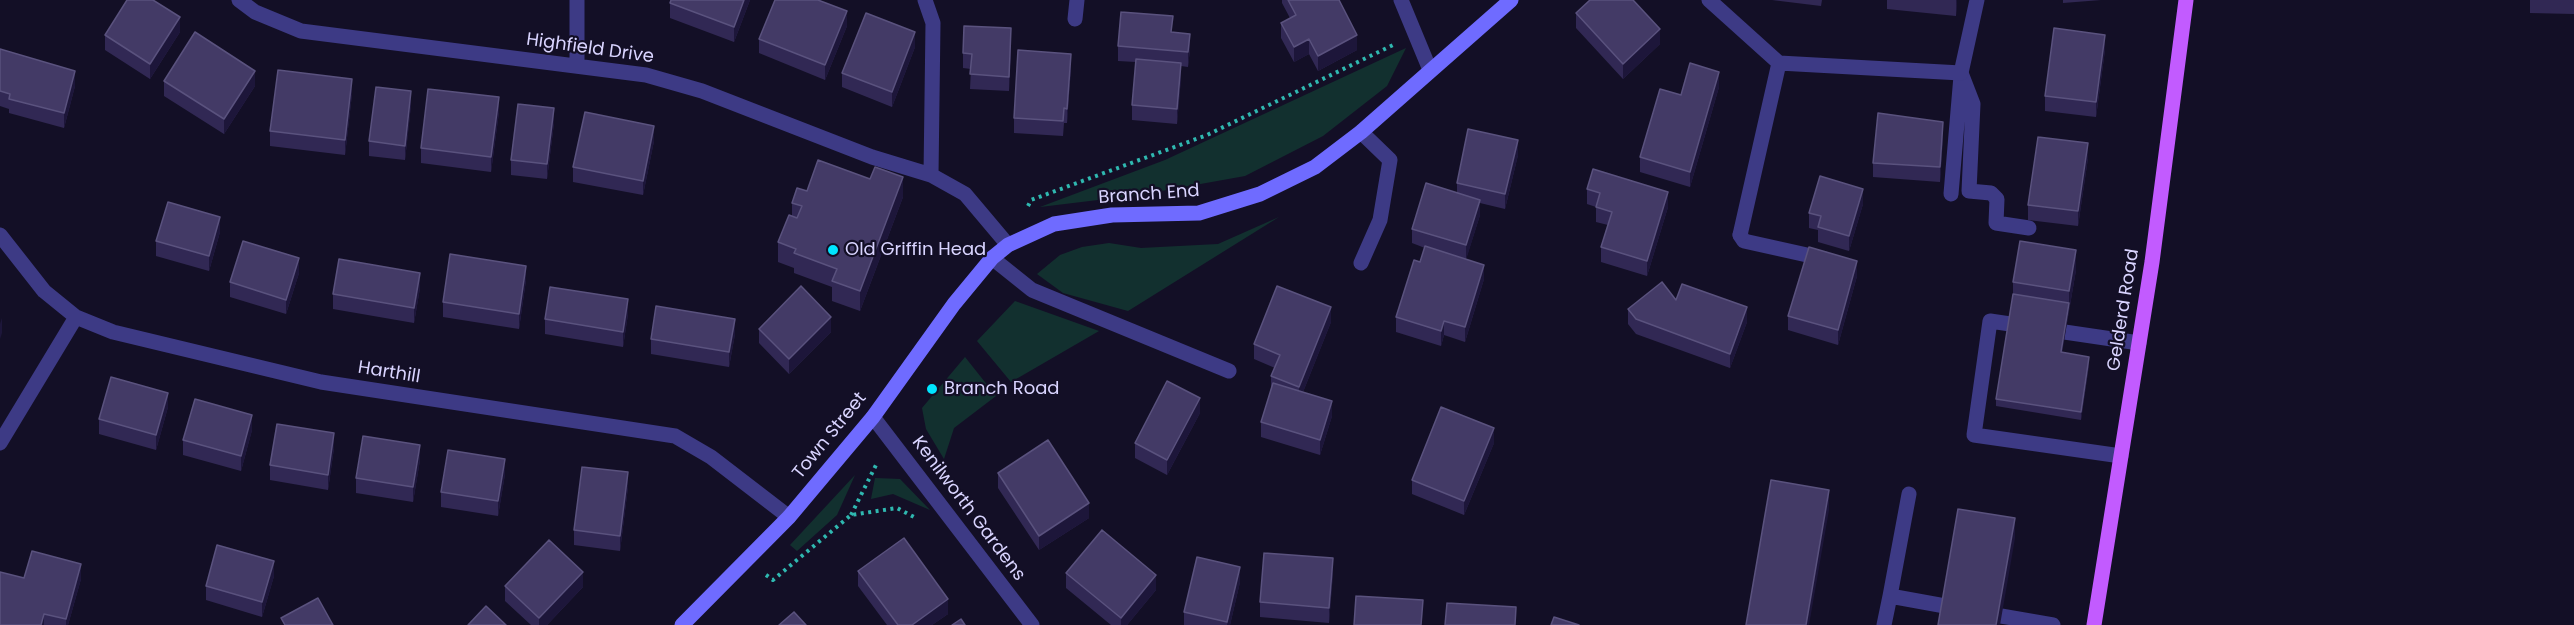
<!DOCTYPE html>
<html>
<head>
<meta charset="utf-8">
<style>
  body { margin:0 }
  canvas { display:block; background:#130f26 }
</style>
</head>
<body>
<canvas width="2574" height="625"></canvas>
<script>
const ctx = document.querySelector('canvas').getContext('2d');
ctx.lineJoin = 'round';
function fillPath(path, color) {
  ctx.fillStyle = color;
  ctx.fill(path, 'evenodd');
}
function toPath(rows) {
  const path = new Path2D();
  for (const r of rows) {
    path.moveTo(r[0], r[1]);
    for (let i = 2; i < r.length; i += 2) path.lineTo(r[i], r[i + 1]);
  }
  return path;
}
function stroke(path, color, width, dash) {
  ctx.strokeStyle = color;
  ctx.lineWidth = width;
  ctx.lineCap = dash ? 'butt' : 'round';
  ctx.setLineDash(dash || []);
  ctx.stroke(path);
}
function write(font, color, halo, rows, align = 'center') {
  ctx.font = font + ' Poppins,sans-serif';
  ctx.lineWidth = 4.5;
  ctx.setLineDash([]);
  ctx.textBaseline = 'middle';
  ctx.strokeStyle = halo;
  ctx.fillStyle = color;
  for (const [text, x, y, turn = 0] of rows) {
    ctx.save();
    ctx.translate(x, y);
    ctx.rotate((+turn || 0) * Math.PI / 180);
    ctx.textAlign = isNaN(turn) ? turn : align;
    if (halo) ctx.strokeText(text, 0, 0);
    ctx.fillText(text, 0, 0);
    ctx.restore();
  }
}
fillPath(toPath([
  [1406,48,1387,86,1323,136,1245,176,1139,195,1040,207,1165,160],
  [1279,217,1128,311,1063,293,1037,274,1060,255,1082,247,1109,243,1141,248,1218,244],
  [1015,301,1099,331,1011,382,977,341],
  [965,357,996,396,954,428,944,459,926,429,922,408],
  [855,475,837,515,797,551,790,545],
  [875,478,900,479,930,510,893,494,871,499]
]), '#12302f');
stroke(toPath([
  [1028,206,1031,200,1207,135,1393,45],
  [851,515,876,465],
  [766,575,773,580,851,515,897,508,914,517]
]), '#2fb8b0', 4, [3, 4.5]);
stroke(toPath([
  [1961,73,1973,104,1969,191,1991,193,1997,199,1996,223,2029,228],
  [1951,194,1961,76],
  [1740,235,1744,241,1825,259],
  [2121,456,1974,435,1990,321,2139,343]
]), '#3d3a85', 15);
stroke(toPath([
  [239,0,255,12,301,31,646,75,702,91,872,157,931,175,965,194,1008,245],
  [925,0,933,23,931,175],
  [1401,0,1430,70],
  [1709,0,1779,63,1961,73,1977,0],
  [1075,19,1077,0],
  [577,66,577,0],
  [1361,132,1390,160,1380,220,1361,263],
  [0,235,44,291,76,317,113,332,321,382,675,436,711,457,789,517],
  [1740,235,1779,63],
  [992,258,1032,290,1229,371],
  [873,417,1032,625],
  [0,443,76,317],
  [1909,494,1890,596,1945,606],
  [2001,616,2053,625],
  [1884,625,1890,596]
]), '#3d3a85', 15);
stroke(toPath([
  [682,625,789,517,873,417,954,304,992,258,1008,245,1054,224,1112,215,1199,213,1260,194,1315,167,1361,132,1511,0]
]), '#6f6bff', 15);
stroke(toPath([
  [2094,625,2152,262,2186,0]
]), '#c25bff', 15);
fillPath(toPath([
  [750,0,734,42,670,18,670,3],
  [1282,0,1339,0,1357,50,1318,71,1309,54,1294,62,1281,38,1281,23,1290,18,1282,3],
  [1772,0,1822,0,1821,6],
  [1887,0,1957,0,1956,16,1887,9],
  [2063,0,2101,0,2063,3],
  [2530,0,2574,0,2574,14,2530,13],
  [1576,13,1660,44,1623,79,1576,28],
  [847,26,825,80,759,53,759,39],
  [180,32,150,79,105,50,105,35],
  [1172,32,1190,49,1188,67,1181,66,1181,78,1177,124,1132,120,1132,105,1136,62,1118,61,1118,46],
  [1011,43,1009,91,970,89,971,69,963,68,963,53],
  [915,47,892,107,842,87,842,73],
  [0,49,75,86,64,128,9,113,9,109,0,106],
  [2105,50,2096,117,2045,111,2045,96],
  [1071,68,1067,123,1064,123,1063,136,1014,133,1014,118],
  [164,81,255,86,224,134,164,96],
  [1719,87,1690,187,1640,172,1640,157,1681,95],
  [352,94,345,155,270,146,270,131],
  [411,105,405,160,369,156,369,141],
  [499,112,491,172,421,163,421,148],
  [554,123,547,179,511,175,511,160],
  [1943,137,1940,182,1873,177,1873,163],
  [654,141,643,195,573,182,573,167],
  [1518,155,1505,209,1480,203,1480,215,1466,259,1484,279,1465,342,1444,335,1441,346,1396,332,1396,317,1420,262,1425,248,1412,243,1412,229,1457,193,1457,183],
  [2088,158,2078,226,2028,220,2028,205],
  [1587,189,1668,207,1647,276,1601,262,1601,247,1608,225,1596,222,1596,207,1587,204],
  [807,191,903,197,860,311,832,301,832,287,794,273,794,268,778,262,778,242,792,216,792,203],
  [1863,204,1849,251,1818,242,1818,230,1809,228,1809,213],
  [220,232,209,271,156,256,156,241],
  [2076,270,2062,352,2089,365,2081,420,1996,406,1996,399,2013,294,2013,282],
  [299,273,286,314,230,297,230,282],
  [1857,276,1838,345,1788,330,1788,316],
  [526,280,519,329,443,317,443,302],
  [420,288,414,323,333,309,333,294],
  [1676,300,1747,322,1730,368,1636,334,1628,324,1628,309],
  [628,314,623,347,545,334,545,319],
  [1331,322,1303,392,1332,416,1320,455,1261,437,1261,422,1271,389,1271,376,1275,368,1254,359,1254,344],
  [759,329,831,332,789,374,759,343],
  [735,334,729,367,651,354,651,339],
  [168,407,156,450,99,434,99,419],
  [1200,413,1167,475,1135,458,1135,443],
  [252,430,241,471,183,455,183,440],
  [1494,443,1464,515,1412,494,1412,480],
  [334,448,328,490,270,480,270,465],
  [420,460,413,502,356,493,356,478],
  [998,473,1089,518,1039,550,998,488],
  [505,474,498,516,441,507,441,492],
  [628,487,620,551,574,545,574,530],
  [858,571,948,614,932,625,887,625,858,586],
  [1066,573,1156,590,1127,625,1111,625,1066,588],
  [1333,573,1329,623,1260,617,1260,602],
  [274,576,262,617,206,600,206,586],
  [24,578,81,579,68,625,0,625],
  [1240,582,1230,625,1184,625,1184,612],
  [505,586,583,587,547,625,531,625,505,601]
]), '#312854');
fillPath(toPath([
  [744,0,750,0,734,42,734,27],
  [1956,0,1957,0,1956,16],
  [847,11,847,26,825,80,825,65],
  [180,17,180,32,150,79,150,64],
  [1011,28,1011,43,1009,91,1009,77],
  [1660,29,1660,44,1623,79,1623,64],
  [915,32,915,47,892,107,892,92],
  [1190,34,1190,49,1188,67,1188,52],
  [1357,35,1357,50,1318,71,1318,56],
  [2105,35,2105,50,2096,117,2096,102],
  [1309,39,1309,54,1294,62,1294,47],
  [1071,54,1071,68,1067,123,1067,109],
  [1181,63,1181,78,1177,124,1177,109],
  [75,71,75,86,64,128,64,113],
  [255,71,255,86,224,134,224,119],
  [1719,72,1719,87,1690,187,1690,172],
  [352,79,352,94,345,155,345,140],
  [411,91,411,105,405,160,405,146],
  [499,97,499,112,491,172,491,157],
  [554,108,554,123,547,179,547,164],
  [1943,122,1943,137,1940,182,1940,167],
  [654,126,654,141,643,195,643,181],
  [1518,140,1518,155,1505,209,1505,194],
  [2088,143,2088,158,2078,226,2078,211],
  [903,177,903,197,860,311,860,291],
  [1863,189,1863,204,1849,251,1849,236],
  [1668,192,1668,207,1647,276,1647,261],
  [1480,200,1480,215,1466,260,1466,245],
  [220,217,220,232,209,271,209,256],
  [2076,250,2076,270,2069,311,2069,291],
  [299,258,299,273,286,314,286,300],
  [1857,261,1857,276,1838,345,1838,330],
  [1484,265,1484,279,1465,342,1465,327],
  [526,266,526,280,519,329,519,314],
  [420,273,420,288,414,323,414,308],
  [628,299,628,314,623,347,623,332],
  [2069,303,2069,311,2061,360,2061,352],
  [1331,307,1331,322,1299,402,1299,387],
  [1747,307,1747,322,1730,368,1730,354],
  [831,317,831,332,789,374,789,359],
  [2,318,2,333,0,339,0,324],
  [735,319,735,334,729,367,729,352],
  [1444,321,1444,335,1441,346,1441,331],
  [2089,357,2089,365,2081,420,2081,412],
  [168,393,168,407,156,450,156,435],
  [1200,398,1200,413,1167,475,1167,460],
  [1332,401,1332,416,1320,455,1320,440],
  [252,415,252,430,241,471,241,456],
  [1494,428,1494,443,1464,515,1464,501],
  [334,433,334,448,328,490,328,475],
  [420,445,420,460,413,502,413,487],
  [505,459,505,474,498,516,498,501],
  [628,472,628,487,620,551,620,536],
  [1829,490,1829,510,1809,625,1806,625],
  [1089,503,1089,518,1039,550,1039,536],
  [2015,518,2015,538,2000,625,1996,625],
  [1333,558,1333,573,1329,623,1329,608],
  [274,561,274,576,262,617,262,602],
  [81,564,81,579,68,625,66,625,66,619],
  [1240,567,1240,582,1230,625,1227,625],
  [583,572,583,587,547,625,539,625,539,618],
  [1156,575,1156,590,1127,625,1121,625,1121,618],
  [948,599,948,614,932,625,912,625],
  [44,614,44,625,41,625]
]), '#1d163a');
const building = toPath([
  [127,0,153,0,180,17,150,64,105,35,127,0],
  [671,0,744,0,734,27,670,3,671,0],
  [775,0,818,0,847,11,825,65,759,39,775,0],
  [1288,0,1339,0,1357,35,1318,56,1309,39,1294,47,1281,23,1296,15,1288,0],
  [1590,0,1633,0,1660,29,1623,64,1576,13,1590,0],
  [1121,12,1173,16,1171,32,1190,34,1188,52,1118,46,1121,12],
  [866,13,915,32,892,92,842,73,866,13],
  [964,26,1011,28,1009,77,970,74,972,54,963,53,964,26],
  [2054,28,2105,35,2096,102,2045,96,2054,28],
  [195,32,255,71,224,119,164,81,195,32],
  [0,49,75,71,64,113,9,99,10,94,0,91,0,49],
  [1018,50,1071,54,1067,109,1064,108,1063,121,1014,118,1018,50],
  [1136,59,1181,63,1177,109,1132,105,1136,59],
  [1690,63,1719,72,1690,172,1640,157,1660,89,1681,95,1690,63],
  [278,70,352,79,345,140,270,131,278,70],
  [376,87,411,91,405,146,369,141,376,87],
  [428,89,499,97,491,157,421,148,428,89],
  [518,104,554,108,547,164,511,160,518,104],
  [585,112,654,126,643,181,573,167,585,112],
  [1878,113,1943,122,1940,167,1873,163,1878,113],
  [1468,129,1518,140,1505,194,1457,183,1468,129],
  [2038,137,2088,143,2078,211,2028,205,2038,137],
  [818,160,870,179,875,167,903,177,860,291,832,281,837,269,794,253,796,249,778,242,789,215,797,218,802,206,792,203,797,188,807,191,818,160],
  [1593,169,1668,192,1647,261,1601,247,1612,212,1596,207,1600,193,1587,189,1593,169],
  [1820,176,1863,189,1849,236,1818,227,1821,216,1809,213,1820,176],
  [1426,183,1480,200,1466,245,1412,229,1426,183],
  [168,202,220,217,209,256,156,241,168,202],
  [243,241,299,258,286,300,230,282,243,241],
  [2020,241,2076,250,2069,291,2013,282,2020,241],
  [1425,246,1484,265,1465,327,1444,321,1441,331,1396,317,1414,260,1420,262,1425,246],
  [1809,247,1857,261,1838,330,1788,316,1809,247],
  [450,254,526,266,519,314,443,302,450,254],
  [339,259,420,273,414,308,333,294,339,259],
  [1662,282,1676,300,1682,284,1747,307,1730,354,1636,319,1628,309,1662,282],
  [801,286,831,317,789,359,759,329,801,286],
  [1277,286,1331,307,1299,387,1271,376,1280,355,1254,344,1277,286],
  [550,287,628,299,623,332,545,319,550,287],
  [2013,294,2069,303,2061,352,2089,357,2081,412,1996,399,2013,294],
  [656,306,735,319,729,352,651,339,656,306],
  [111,377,168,393,156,435,99,419,111,377],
  [1167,381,1200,398,1167,460,1135,443,1167,381],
  [1273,383,1332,401,1320,440,1261,422,1273,383],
  [195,399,252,415,241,456,183,440,195,399],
  [1441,407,1494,428,1464,501,1412,480,1441,407],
  [277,424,334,433,328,475,270,465,277,424],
  [363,436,420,445,413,487,356,478,363,436],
  [1048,440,1089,503,1039,536,998,473,1048,440],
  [448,450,505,459,498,501,441,492,448,450],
  [582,467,628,472,620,536,574,530,582,467],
  [1771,480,1829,490,1806,625,1746,625,1771,480],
  [1958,509,2015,518,1996,625,1938,625,1958,509],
  [1102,530,1156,575,1121,618,1066,573,1102,530],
  [904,538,948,599,912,625,898,625,858,571,904,538],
  [549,540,583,572,539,618,505,586,549,540],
  [217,545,274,561,262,602,206,586,217,545],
  [32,551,81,564,66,619,44,614,41,625,0,625,0,572,24,578,32,551],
  [1264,553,1333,558,1329,608,1260,602,1264,553],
  [1197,557,1240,567,1227,622,1184,612,1197,557],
  [1356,596,1423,600,1421,625,1354,625,1356,596],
  [318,598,333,625,285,625,281,618,318,598],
  [1447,603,1516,607,1515,625,1445,625,1447,603],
  [486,606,506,625,468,625,486,606],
  [794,612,806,625,779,625,794,612],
  [1554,617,1579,625,1551,625,1554,617],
  [961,619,965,625,952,625,961,619]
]);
fillPath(building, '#433a66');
stroke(building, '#5a527e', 1.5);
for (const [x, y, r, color] of [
  [833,250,6,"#00e5ff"],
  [932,389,6,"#00e5ff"]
]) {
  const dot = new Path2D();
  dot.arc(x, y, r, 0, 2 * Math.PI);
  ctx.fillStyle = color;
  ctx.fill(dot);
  stroke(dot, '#130f26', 2);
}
write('18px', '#d9d4ff', '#130f26', [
  ["Highfield Drive",590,49,8],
  ["Branch End",1149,195,-4],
  ["Gelderd Road",2124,310,-81],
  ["Harthill",389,373,9],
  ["Town Street",830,436,-51],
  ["Kenilworth Gardens",968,509,53]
]);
write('18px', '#d9d4ff', '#130f26', [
  ["Old Griffin Head",845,250],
  ["Branch Road",944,389]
], 'left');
</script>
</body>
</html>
